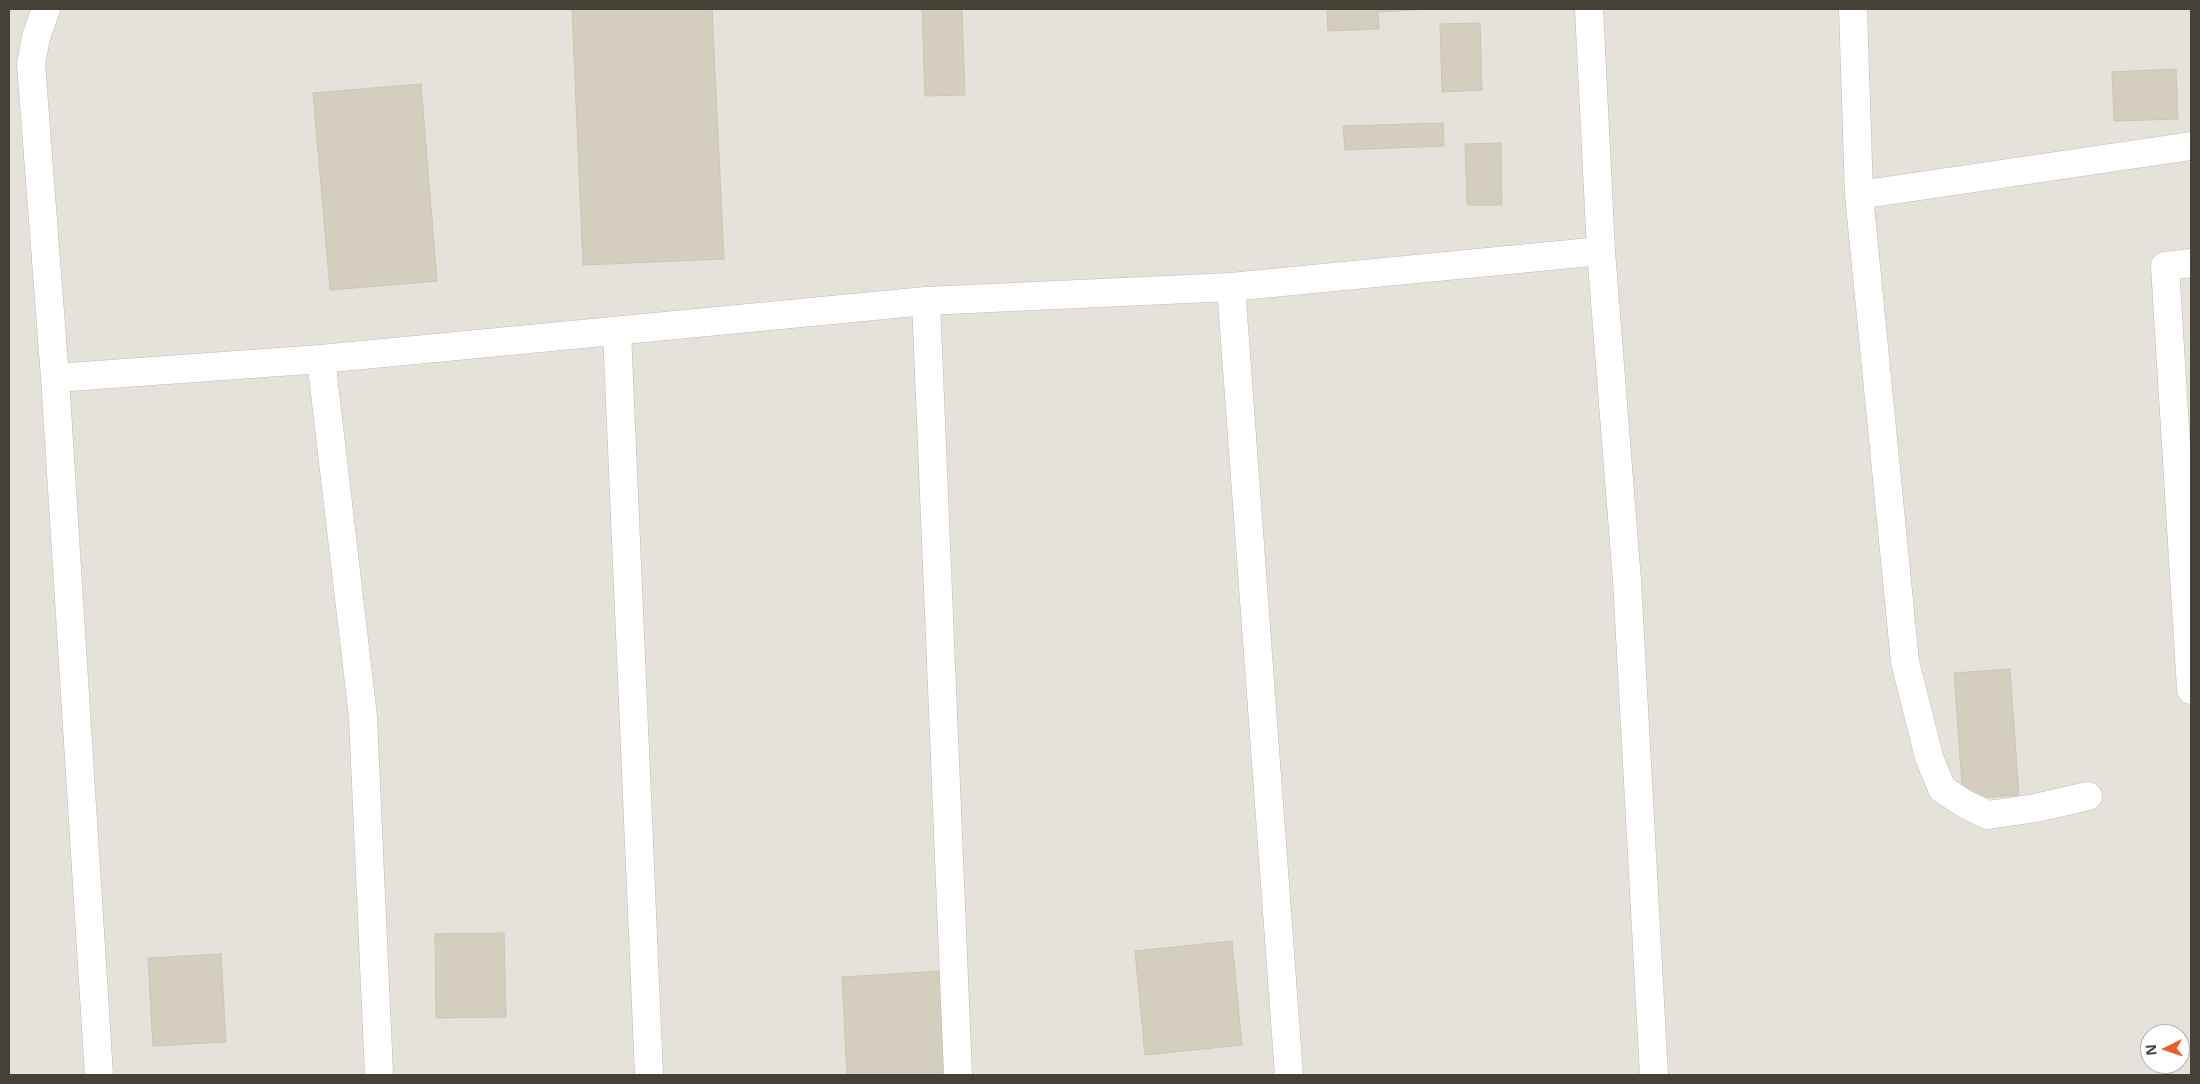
<!DOCTYPE html>
<html>
<head>
<meta charset="utf-8">
<style>
  body { margin:0 }
  #map { position:relative; width:2200px; height:1084px; overflow:hidden; background:#f2f1e7; font-family:"Open Sans",sans-serif }
  canvas { display:block }
  .frame { position:absolute; inset:0; border:10px solid #454137; pointer-events:none }
  .north { position:absolute; left:2140px; top:1024px; width:50px; height:50px; box-sizing:border-box; background:#fff; border:1px solid #b5b3af; border-radius:50%; rotate:266deg; font-size:14px; font-weight:700; line-height:20px; text-align:center; color:#454137 }
  .north::after { content:''; display:block; margin:auto; width:18px; height:22px; background:#ec5d25; clip-path:polygon(50% 0,100% 100%,50% 72%,0 100%) }
</style>
</head>
<body>
<div id="map">
<canvas width="2200" height="1084"></canvas>
<div class="frame"></div>
<div class="north">N</div>
</div>
<script>
const ctx = document.querySelector('canvas').getContext('2d');
ctx.lineJoin = 'round';
function fillPath(path, color) {
  ctx.fillStyle = color;
  ctx.fill(path, 'evenodd');
}
function toPath(rows) {
  const path = new Path2D();
  for (const r of rows) {
    path.moveTo(r[0], r[1]);
    for (let i = 2; i < r.length; i += 2) path.lineTo(r[i], r[i + 1]);
  }
  return path;
}
function stroke(path, color, width, dash) {
  ctx.strokeStyle = color;
  ctx.lineWidth = width;
  ctx.lineCap = dash ? 'butt' : 'round';
  ctx.setLineDash(dash || []);
  ctx.stroke(path);
}
fillPath(toPath([
  [9,9,2191,9,2191,1075,9,1075],
  [2150,1034,2180,1034,2180,1064,2150,1064]
]), '#e5e2dc');
const building = toPath([
  [572,9,712,9,724,259,583,265,572,9],
  [922,9,962,9,965,95,925,96,922,9],
  [1327,9,1378,9,1379,29,1328,31,1327,9],
  [1379,9,1429,9,1379,12,1379,9],
  [1480,23,1482,90,1442,92,1440,24,1480,23],
  [2176,69,2178,119,2114,121,2112,72,2176,69],
  [421,84,437,281,330,290,313,93,421,84],
  [1443,123,1444,146,1345,150,1343,126,1443,123],
  [1501,143,1502,205,1467,205,1465,144,1501,143],
  [2010,669,2019,795,1963,799,1954,673,2010,669],
  [504,933,506,1017,436,1018,435,934,504,933],
  [1232,941,1242,1045,1145,1055,1135,951,1232,941],
  [221,954,226,1042,153,1046,148,958,221,954],
  [942,971,947,1075,847,1075,842,977,942,971]
]);
fillPath(building, '#d3cebd');
stroke(building, '#cec6b1', 1);
const minor = toPath([
  [46,9,36,37,31,64,55,378,99,1075],
  [1589,9,1601,251,1627,581,1654,1075],
  [1853,9,1859,195,1905,662,1929,757,1942,789,1965,804,1988,815,2036,808,2088,796],
  [1859,195,2191,146],
  [2191,263,2165,266,2191,690],
  [1231,287,1289,1075],
  [926,301,958,1075],
  [617,332,649,1075],
  [321,359,363,717,379,1075],
  [55,378,321,359,926,301,1231,287,1601,251]
]);
stroke(minor, '#c0bcad', 29);
stroke(minor, '#fff', 28);
</script>
</body>
</html>
